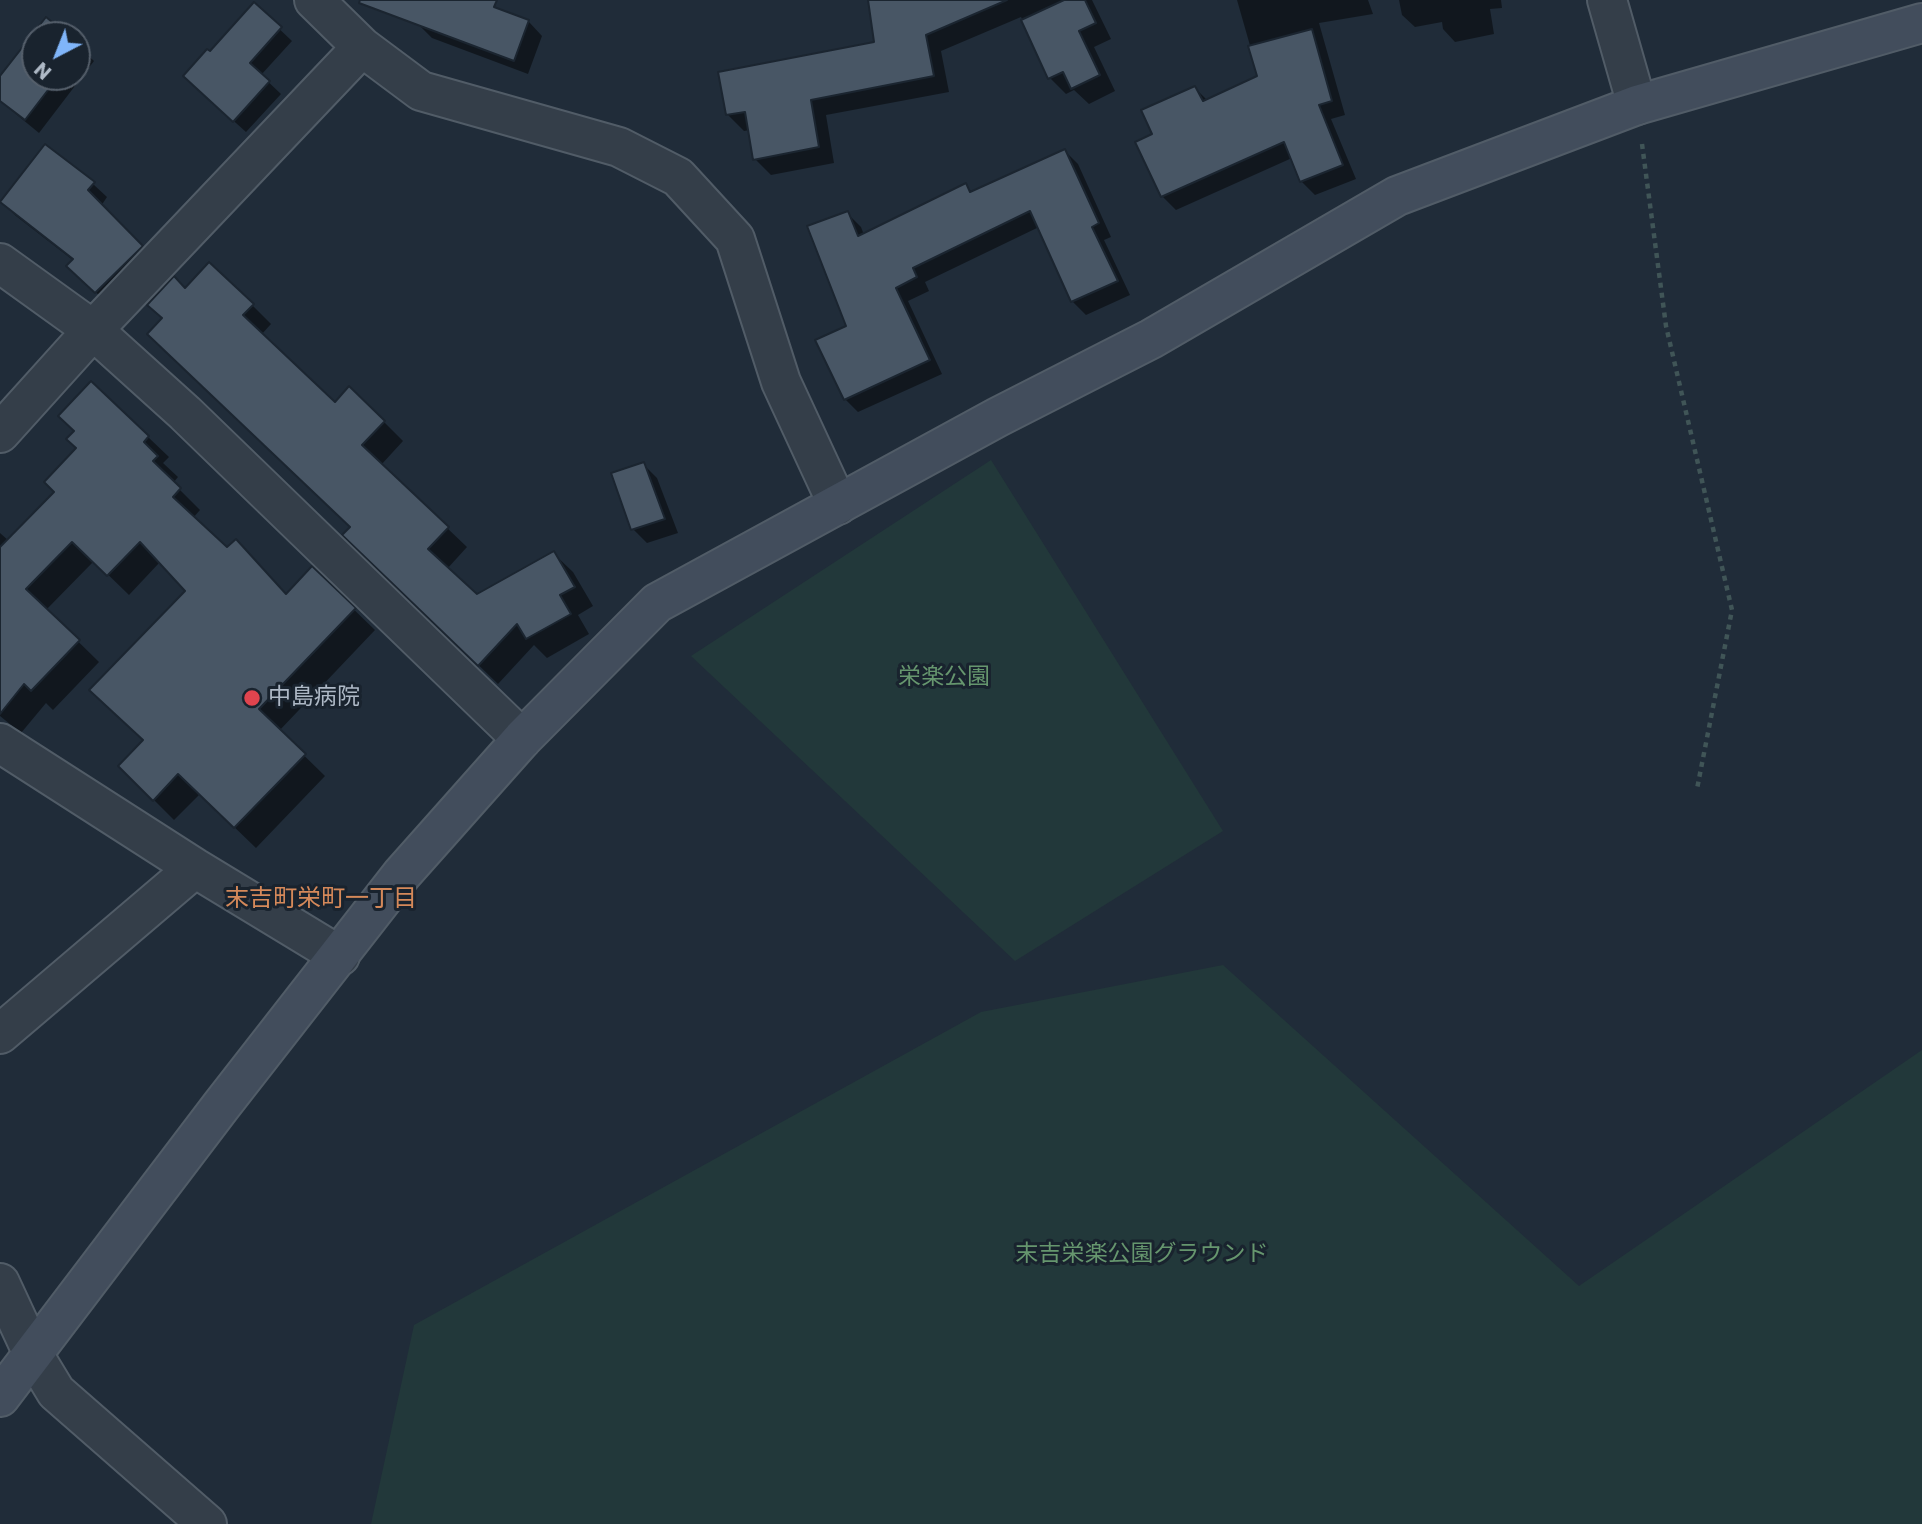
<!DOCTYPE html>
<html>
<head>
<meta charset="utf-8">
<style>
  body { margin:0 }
  #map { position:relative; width:1922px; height:1524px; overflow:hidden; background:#202c39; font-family:Poppins,sans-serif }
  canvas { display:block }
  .north { position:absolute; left:21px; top:21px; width:70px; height:70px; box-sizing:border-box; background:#19232e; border:2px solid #555f6b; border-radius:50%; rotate:222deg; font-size:19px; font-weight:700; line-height:28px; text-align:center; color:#aeb9c6 }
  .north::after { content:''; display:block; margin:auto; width:24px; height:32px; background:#80b5f9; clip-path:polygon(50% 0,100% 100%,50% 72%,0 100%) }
</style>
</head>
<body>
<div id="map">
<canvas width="1922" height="1524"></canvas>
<div class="north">N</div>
</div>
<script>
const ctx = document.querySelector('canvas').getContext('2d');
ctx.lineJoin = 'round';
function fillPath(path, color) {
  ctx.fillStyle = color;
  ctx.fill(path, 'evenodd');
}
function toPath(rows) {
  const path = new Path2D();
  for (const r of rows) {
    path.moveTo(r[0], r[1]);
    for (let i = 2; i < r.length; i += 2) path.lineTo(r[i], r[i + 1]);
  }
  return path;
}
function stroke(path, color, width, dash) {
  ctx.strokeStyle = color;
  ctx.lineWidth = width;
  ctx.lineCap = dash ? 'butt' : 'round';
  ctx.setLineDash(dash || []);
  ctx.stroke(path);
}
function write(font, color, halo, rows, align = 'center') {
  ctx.font = font + ' Poppins,"Noto Sans JP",sans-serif';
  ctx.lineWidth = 6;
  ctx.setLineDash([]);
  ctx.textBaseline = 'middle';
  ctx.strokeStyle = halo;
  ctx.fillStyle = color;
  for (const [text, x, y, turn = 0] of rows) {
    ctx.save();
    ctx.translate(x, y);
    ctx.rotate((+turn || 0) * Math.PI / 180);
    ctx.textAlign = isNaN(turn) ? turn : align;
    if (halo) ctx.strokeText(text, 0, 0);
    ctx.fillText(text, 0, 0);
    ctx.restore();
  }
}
fillPath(toPath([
  [991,460,1223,831,1015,961,691,656],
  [1223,965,1579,1286,1922,1050,1922,1524,371,1524,414,1325,981,1012]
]), '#22383a');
fillPath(toPath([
  [401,0,470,0,529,22,542,36,528,74,432,38,418,24],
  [870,0,1092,0,1111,39,1094,47,1115,91,1089,104,1074,90,1066,94,1050,78,1021,17,941,51,949,92,826,115,834,163,771,175,755,159,750,130,744,131,728,115,876,44],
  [1237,0,1368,0,1373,14,1319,23,1345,115,1331,119,1356,179,1315,195,1301,181,1292,158,1176,210,1162,196,1155,135,1195,88,1208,101,1259,77],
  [1399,0,1501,0,1502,8,1490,9,1494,34,1455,42,1443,29,1442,22,1415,27,1402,15],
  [254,5,292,41,261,75,281,94,246,132,197,88,210,54],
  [46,20,65,35,35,35,35,77,77,77,77,45,94,61,39,133,0,101,0,79],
  [1065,151,1078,164,1111,237,1104,240,1130,295,1086,315,1072,301,1039,227,925,282,929,291,908,301,942,374,858,412,845,399,848,327,847,213,861,227,864,235,966,186,973,193],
  [93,184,107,197,101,206,156,261,110,306,69,266,74,261,16,216,2,202],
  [185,290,252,305,271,324,261,335,335,404,384,422,403,441,381,465,467,547,447,569,477,596,553,553,573,572,593,606,578,615,589,634,547,658,534,645,498,684,364,554,352,527],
  [148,437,169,457,163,463,178,477,173,483,200,510,193,518,227,549,256,561,287,595,312,569,375,630,279,731,325,776,256,848,200,794,174,820,120,766,144,741,187,591,160,562,129,595,94,561,46,610,99,662,53,710,46,703,21,733,0,716,0,533,9,541],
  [643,464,657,478,678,533,647,543,633,529,613,474]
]), '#0007');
const building = toPath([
  [360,0,497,0,494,7,529,20,514,61,359,3,360,0],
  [868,0,1007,0,926,35,934,76,811,100,819,147,753,160,745,112,726,115,718,72,874,42,868,0],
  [1064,0,1085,0,1096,23,1079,31,1100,75,1071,89,1063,72,1048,79,1021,20,1064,0],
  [254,2,282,27,250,63,270,81,233,122,183,76,207,49,210,51,254,2],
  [46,17,68,35,35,35,35,77,58,77,25,120,0,101,0,76,46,17],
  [1312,29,1332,101,1319,105,1343,165,1300,182,1284,142,1161,197,1135,142,1152,134,1141,110,1195,86,1203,101,1257,76,1248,46,1312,29],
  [45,144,95,182,88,190,143,246,95,293,66,266,73,259,0,202,45,144],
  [1065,149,1099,223,1092,227,1118,281,1071,302,1030,211,913,268,917,277,896,288,930,360,844,400,815,340,846,326,807,226,848,211,858,236,966,183,970,192,1065,149],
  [209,262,254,304,243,315,335,402,349,386,385,421,362,445,449,527,428,549,477,594,554,551,575,587,560,595,571,614,526,639,517,624,478,666,342,535,350,527,147,334,162,318,147,305,174,276,185,288,209,262],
  [91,381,149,436,144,442,158,456,153,461,181,488,173,497,227,547,236,539,286,594,312,566,356,608,259,709,306,754,234,828,178,774,153,801,118,766,143,740,89,690,185,591,140,542,107,576,72,542,26,589,80,640,31,691,24,684,0,714,0,547,54,492,44,482,76,448,66,439,74,431,58,416,91,381],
  [644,462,665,519,631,530,611,473,644,462]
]);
fillPath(building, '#485665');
stroke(building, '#1b2530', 2);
const street = toPath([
  [314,0,362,47,421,91,619,147,678,177,735,239,781,382,838,505],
  [1607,0,1637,105],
  [0,263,93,330,185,413,522,739],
  [0,433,93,330,362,47],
  [0,743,195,868,340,956],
  [0,1034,195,868],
  [0,1283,33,1354,56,1392,207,1524]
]);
const secondary = toPath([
  [0,1397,221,1106,402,874,522,739,657,603,998,417,1151,339,1397,196,1637,105,1922,23]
]);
stroke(street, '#515c67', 42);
stroke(secondary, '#515c67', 42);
stroke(toPath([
  [1642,144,1666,326,1732,610,1697,789]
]), '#405557', 4.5, [5, 5]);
stroke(street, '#343e49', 38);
stroke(secondary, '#424d5c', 38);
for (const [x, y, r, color] of [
  [252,698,9,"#e0444e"]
]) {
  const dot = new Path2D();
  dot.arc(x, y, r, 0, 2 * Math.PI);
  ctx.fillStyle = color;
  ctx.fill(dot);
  stroke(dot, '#19232e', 2.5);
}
write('23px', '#66966e', '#19232e', [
  ["栄楽公園",944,678],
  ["末吉栄楽公園グラウンド",1142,1255]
]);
write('23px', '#aeb9c6', '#19232e', [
  ["中島病院",268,698]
], 'left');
write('24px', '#d5895a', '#19232e', [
  ["末吉町栄町一丁目",321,900]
]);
</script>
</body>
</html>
